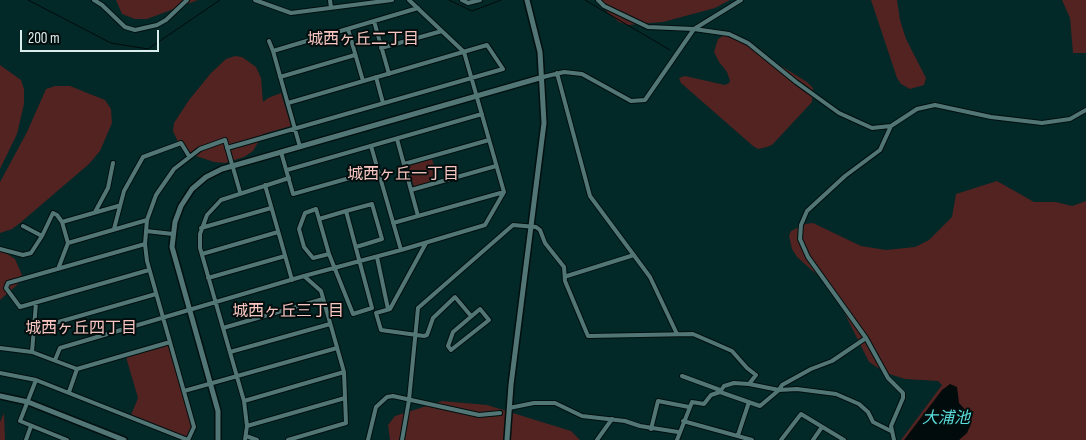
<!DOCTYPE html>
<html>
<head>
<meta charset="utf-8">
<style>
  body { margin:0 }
  #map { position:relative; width:1086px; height:440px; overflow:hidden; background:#022828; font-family:"Sofia Sans Condensed",sans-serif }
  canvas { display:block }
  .scale { position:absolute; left:20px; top:30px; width:139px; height:22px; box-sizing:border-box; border:2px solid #daeded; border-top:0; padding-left:6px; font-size:15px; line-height:18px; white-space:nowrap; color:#daeded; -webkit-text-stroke:4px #020e0e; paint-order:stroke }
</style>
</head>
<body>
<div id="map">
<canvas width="1086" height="440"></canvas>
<div class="scale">200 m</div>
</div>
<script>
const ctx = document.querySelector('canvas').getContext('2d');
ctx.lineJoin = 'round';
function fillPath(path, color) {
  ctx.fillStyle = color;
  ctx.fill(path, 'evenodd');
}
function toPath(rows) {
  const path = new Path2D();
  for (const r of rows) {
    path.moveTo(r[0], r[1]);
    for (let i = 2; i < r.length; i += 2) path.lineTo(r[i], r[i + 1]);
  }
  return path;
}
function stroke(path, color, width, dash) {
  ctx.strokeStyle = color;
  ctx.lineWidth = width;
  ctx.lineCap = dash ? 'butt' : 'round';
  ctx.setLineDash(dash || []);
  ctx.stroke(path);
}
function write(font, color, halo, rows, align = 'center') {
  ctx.font = font + ' "Sofia Sans Condensed","Noto Sans JP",sans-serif';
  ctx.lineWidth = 4;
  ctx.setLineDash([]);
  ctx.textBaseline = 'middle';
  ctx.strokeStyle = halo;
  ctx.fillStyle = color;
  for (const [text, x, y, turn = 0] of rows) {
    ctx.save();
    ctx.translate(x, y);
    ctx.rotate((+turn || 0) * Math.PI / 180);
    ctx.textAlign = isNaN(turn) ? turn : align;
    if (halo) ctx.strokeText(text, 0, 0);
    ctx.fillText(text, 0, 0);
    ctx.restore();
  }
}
fillPath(toPath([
  [116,0,198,0,147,19,135,19,122,14],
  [601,0,730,0,715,8,663,22,628,25,619,22,606,11],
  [871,0,897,0,900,20,906,39,926,78,924,85,910,89,901,84,897,78],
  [1062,0,1086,0,1086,53,1073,53,1070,18],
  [728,33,807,82,813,88,812,102,772,145,767,147,758,149,753,146,681,83,679,78,685,76,725,85,729,83,730,81,727,72,719,62,714,52,718,39],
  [235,56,242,57,256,67,261,78,263,102,268,98,281,93,291,126,263,134,253,151,244,157,225,163,214,162,193,155,178,142,173,131,174,123,189,100,211,73,226,59],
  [0,65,21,80,24,89,24,104,17,134,0,169],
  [55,86,70,86,105,100,111,109,112,123,100,151,89,164,20,223,12,229,0,233,0,182,27,132,46,89],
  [432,159,438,180,414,187,408,166],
  [997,181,1034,202,1056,202,1072,206,1086,201,1086,440,901,440,942,385,938,381,905,379,886,373,869,362,832,288,797,257,792,249,789,236,791,231,805,224,813,223,861,246,886,250,915,247,929,240,952,217,956,194],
  [0,251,6,253,15,259,22,275,18,284,0,300],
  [168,345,192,426,186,437,131,415,138,398,126,357],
  [442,401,487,405,571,431,580,440,390,440,388,425,395,416],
  [4,413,5,440,0,440,0,422]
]), '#522321');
fillPath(toPath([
  [950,384,957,387,959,403,970,415,971,424,967,433,959,440,904,440,942,390]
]), '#020b0b');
stroke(toPath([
  [28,0,111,43,148,49,220,0],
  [449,0,472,11,501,0],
  [585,0,670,50]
]), '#020b0b', 1);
const minor = toPath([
  [94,0,102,5,125,27,135,30,157,25,166,20,187,0],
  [255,0,291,13,392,0],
  [330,0,331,8],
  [462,0,468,3,480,0],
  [598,0,604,6,648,27,694,29,729,34,748,43,796,82,839,113,872,128,891,126,917,109,935,105,991,117,1042,123,1070,119,1086,110],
  [374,21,389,74],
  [348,29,363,81],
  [269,41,273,51],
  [381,48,442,31],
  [557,73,590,196,650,277,677,334],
  [280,77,355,55],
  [376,77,383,103],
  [543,77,564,72,582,74,631,101,645,100,694,29,741,0],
  [891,126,880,150,845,176,807,211,801,225,800,239,808,257,866,338,888,378,903,393,903,398,891,426,894,440],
  [371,146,401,250,485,225,504,192,464,52,409,0],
  [300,147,273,51,418,8],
  [227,148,503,69,487,45,288,103],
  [281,152,293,194,378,170],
  [404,164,489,140],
  [287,170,482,114],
  [265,185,292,280],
  [411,190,496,166],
  [95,212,108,188,113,163],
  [418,216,504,192],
  [319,219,329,254,313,258,304,247,299,229,305,213,316,209,319,219,346,211],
  [393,223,418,216,397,139],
  [23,226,42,236,53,213,57,215,62,222],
  [201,228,271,208],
  [114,229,124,191,143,157,181,143,189,156],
  [146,231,173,234],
  [68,243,147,220],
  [426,243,390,309,376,313,381,330,424,336,427,335,433,318,455,297,471,316],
  [145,244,8,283,6,288,20,307,149,270],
  [0,249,23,255,31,253,42,236],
  [202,254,278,232],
  [329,254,353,314,372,308,346,211,372,204,382,239,356,247],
  [377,257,388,309],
  [58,269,68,243,62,222,118,206],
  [304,276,401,250],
  [567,276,634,255],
  [208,278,285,256],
  [480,309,489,320,451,350,448,346,453,332,480,309],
  [223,328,323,299],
  [34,329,156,294],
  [0,348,32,352,77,369,170,342],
  [32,352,36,303],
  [230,352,330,324],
  [55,360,60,348,304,276,321,291,344,372,346,423,288,440],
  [0,373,36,380,188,440],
  [682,376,720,390],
  [36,380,20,421,67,440],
  [184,391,337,348],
  [69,392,77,369],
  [720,392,724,386,734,383,749,384],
  [244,401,344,372],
  [509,408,534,403,555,403,582,416,625,421,640,426,678,432],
  [683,421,752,440],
  [247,426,345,398],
  [651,429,658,401,689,407],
  [738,435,749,402],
  [246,436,257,440],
  [26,440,31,426],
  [188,440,194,427,147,261,145,244,147,220,156,195,174,169,200,149,225,140,240,192],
  [245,440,247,426,244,401,200,248,200,234,207,215,221,200,289,178],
  [368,440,376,407,387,397,393,396,479,415,500,413],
  [402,440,409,400,418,308,513,225,536,227,540,230,545,243,564,267,565,281,588,336,693,334,732,351,747,368,756,375,749,384,779,390,797,389,836,394,859,404,868,412,873,422,891,431],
  [597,440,612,419],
  [677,440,692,402,704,404,711,395,720,392,760,406,779,390,782,385,811,369,832,361,866,338],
  [781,440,801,414,844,440],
  [813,440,822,427]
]);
const tertiary = toPath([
  [0,396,28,402,124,440],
  [218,440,218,411,172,247,175,222,181,206,192,189,206,177,222,169,543,77],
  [507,440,511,385,544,123,540,52,527,0]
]);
stroke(minor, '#000f0f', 6);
stroke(tertiary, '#000f0f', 8);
stroke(minor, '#527675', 4);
stroke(tertiary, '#527675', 5);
write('16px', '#f9c5c0', '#020e0e', [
  ["城西ヶ丘二丁目",363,40],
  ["城西ヶ丘一丁目",403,175],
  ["城西ヶ丘三丁目",288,312],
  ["城西ヶ丘四丁目",81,329]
]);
write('italic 16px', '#5adddb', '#020e0e', [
  ["大浦池",946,419]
]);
</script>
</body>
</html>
